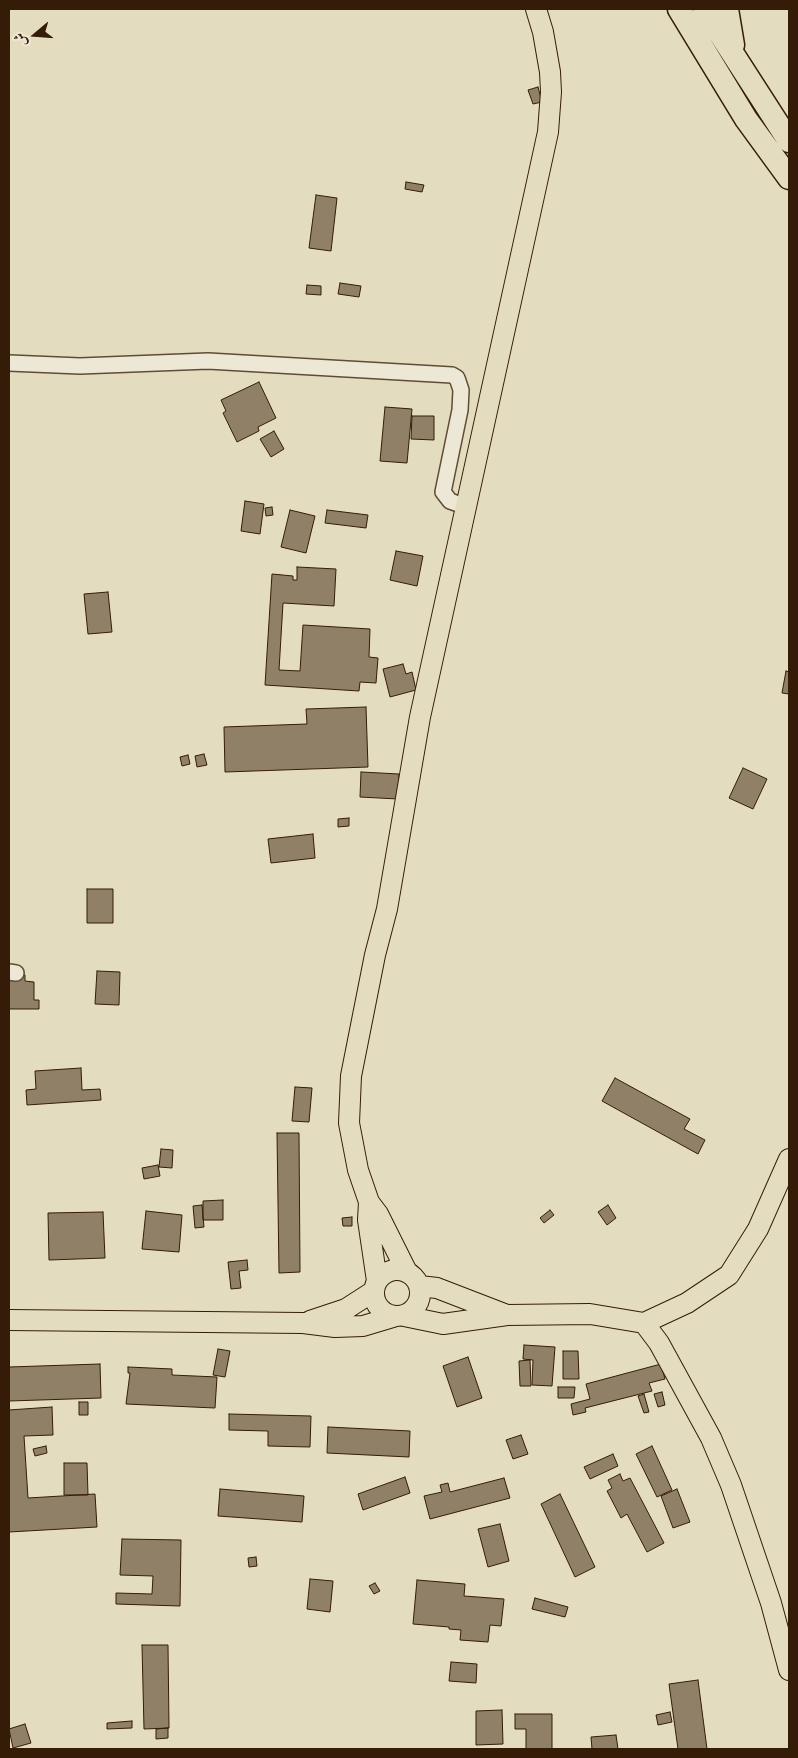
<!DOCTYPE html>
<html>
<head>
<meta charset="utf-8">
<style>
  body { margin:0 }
  #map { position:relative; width:798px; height:1758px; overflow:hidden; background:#e4dcbf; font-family:"IM FELL Double Pica",Amiri,serif }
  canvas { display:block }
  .frame { position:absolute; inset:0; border:10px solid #341c08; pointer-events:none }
  .north { position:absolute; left:10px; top:10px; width:50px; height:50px; -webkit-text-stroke:4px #ede8d5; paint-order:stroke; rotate:252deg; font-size:14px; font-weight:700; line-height:20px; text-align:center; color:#341c08 }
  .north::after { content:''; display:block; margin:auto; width:18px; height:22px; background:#341c08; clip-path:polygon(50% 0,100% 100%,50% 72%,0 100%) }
</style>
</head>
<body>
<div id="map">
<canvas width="798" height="1758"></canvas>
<div class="frame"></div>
<div class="north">ش</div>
</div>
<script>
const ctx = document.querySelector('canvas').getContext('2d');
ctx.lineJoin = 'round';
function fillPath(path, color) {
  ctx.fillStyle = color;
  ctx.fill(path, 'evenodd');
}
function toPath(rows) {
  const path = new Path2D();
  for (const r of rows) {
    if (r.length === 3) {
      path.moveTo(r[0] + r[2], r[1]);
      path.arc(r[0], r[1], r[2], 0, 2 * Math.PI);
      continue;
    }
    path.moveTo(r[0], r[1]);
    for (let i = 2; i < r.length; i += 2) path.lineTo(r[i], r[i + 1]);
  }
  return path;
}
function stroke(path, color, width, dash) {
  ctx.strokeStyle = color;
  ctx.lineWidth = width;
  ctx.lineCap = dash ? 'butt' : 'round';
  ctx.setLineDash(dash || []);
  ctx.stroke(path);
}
const building = toPath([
  [538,87,542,102,533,104,528,90,538,87],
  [406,182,424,185,422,192,405,189,406,182],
  [316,195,337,198,331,251,309,248,316,195],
  [340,283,361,286,359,297,338,294,340,283],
  [307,285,321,286,321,295,306,294,307,285],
  [259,382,276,418,258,427,259,431,237,442,223,413,226,411,221,400,259,382],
  [385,407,412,409,407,463,380,461,385,407],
  [412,416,434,416,434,440,411,439,412,416],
  [274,431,284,449,271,457,260,439,274,431],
  [245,501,264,504,260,534,241,531,245,501],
  [272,507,273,515,266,516,265,508,272,507],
  [290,510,315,516,306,553,281,547,290,510],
  [327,510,368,515,366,528,325,523,327,510],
  [396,551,423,556,417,586,390,580,396,551],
  [297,567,336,569,334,606,283,603,279,670,300,671,303,625,370,629,369,657,378,658,376,683,360,682,359,691,265,685,272,574,293,576,293,580,297,580,297,567],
  [108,592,112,632,88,634,84,594,108,592],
  [403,664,406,674,412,672,416,690,390,697,383,669,403,664],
  [786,671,789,672,789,694,782,693,786,671],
  [366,707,368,767,225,772,224,727,307,724,306,709,366,707],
  [204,754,207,765,197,767,195,756,204,754],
  [188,755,190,764,182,766,180,757,188,755],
  [743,768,767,779,753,809,729,798,743,768],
  [361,772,399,774,398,799,360,797,361,772],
  [349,818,349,826,338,827,338,819,349,818],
  [313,834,315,858,271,863,268,839,313,834],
  [87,889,113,889,113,923,87,923,87,889],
  [97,971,120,972,119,1005,95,1004,97,971],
  [9,975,25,975,25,981,34,982,34,1000,39,1000,39,1009,9,1009,9,975],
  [81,1068,82,1090,100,1089,101,1100,27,1105,26,1090,36,1089,35,1071,81,1068],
  [615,1078,690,1119,684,1129,705,1140,698,1154,602,1101,615,1078],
  [295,1087,312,1088,309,1122,292,1121,295,1087],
  [277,1133,299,1133,300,1272,279,1273,277,1133],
  [161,1149,173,1150,172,1168,159,1167,161,1149],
  [158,1165,160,1176,144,1179,142,1168,158,1165],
  [223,1200,223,1220,203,1220,203,1201,223,1200],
  [202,1205,204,1227,195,1228,193,1206,202,1205],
  [608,1205,616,1218,607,1225,598,1212,608,1205],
  [550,1210,554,1215,544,1223,540,1218,550,1210],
  [146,1211,182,1215,179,1252,142,1249,146,1211],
  [103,1212,105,1258,49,1260,48,1213,103,1212],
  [352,1217,352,1226,343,1226,342,1218,352,1217],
  [247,1260,248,1270,239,1271,241,1288,231,1289,228,1262,247,1260],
  [524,1345,555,1347,552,1386,532,1385,533,1360,523,1359,524,1345],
  [218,1349,230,1351,225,1377,213,1375,218,1349],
  [563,1351,578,1351,579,1379,563,1379,563,1351],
  [468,1357,482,1398,457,1407,443,1366,468,1357],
  [530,1360,531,1386,520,1386,519,1361,530,1360],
  [100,1364,101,1398,9,1401,9,1367,100,1364],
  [661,1364,665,1379,649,1383,652,1391,585,1408,586,1412,573,1415,571,1404,590,1399,586,1384,661,1364],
  [128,1367,172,1369,172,1375,217,1377,215,1408,126,1404,130,1373,128,1373,128,1367],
  [558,1387,575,1387,574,1398,558,1398,558,1387],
  [662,1392,665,1405,658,1407,654,1394,662,1392],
  [644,1394,649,1412,644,1413,638,1396,644,1394],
  [79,1402,88,1402,88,1415,79,1415,79,1402],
  [52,1407,53,1435,24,1436,28,1498,95,1494,97,1527,9,1532,9,1410,52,1407],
  [229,1414,311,1416,310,1447,268,1446,268,1431,229,1430,229,1414],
  [328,1427,410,1431,409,1457,327,1453,328,1427],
  [521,1435,528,1454,513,1459,506,1440,521,1435],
  [46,1446,47,1453,35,1456,33,1449,46,1446],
  [652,1446,672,1490,657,1497,636,1454,652,1446],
  [613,1454,618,1466,590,1479,584,1467,613,1454],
  [64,1463,87,1463,88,1495,64,1495,64,1463],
  [620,1474,623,1481,630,1478,664,1543,647,1552,627,1514,621,1518,607,1491,612,1488,608,1480,620,1474],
  [405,1477,410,1493,363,1510,358,1494,405,1477],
  [504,1478,510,1498,430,1519,424,1496,442,1492,440,1485,448,1483,450,1492,504,1478],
  [220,1489,304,1496,302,1522,218,1516,220,1489],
  [677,1489,690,1522,673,1528,661,1496,677,1489],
  [560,1494,595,1567,575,1577,541,1504,560,1494],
  [500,1524,509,1561,488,1567,478,1529,500,1524],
  [122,1539,181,1540,180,1606,116,1604,116,1593,152,1594,153,1576,120,1575,122,1539],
  [256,1557,257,1566,249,1567,248,1558,256,1557],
  [310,1579,333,1581,330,1612,307,1609,310,1579],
  [417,1580,465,1584,464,1596,504,1599,501,1626,490,1625,488,1642,460,1640,461,1630,449,1629,449,1627,413,1624,417,1580],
  [375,1583,380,1591,374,1594,369,1586,375,1583],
  [535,1598,568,1607,565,1617,532,1609,535,1598],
  [142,1645,168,1645,169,1728,144,1729,142,1645],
  [451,1662,477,1664,476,1683,449,1681,451,1662],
  [698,1680,707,1749,678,1749,669,1684,698,1680],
  [502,1710,503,1744,476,1745,476,1711,502,1710],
  [670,1712,672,1722,658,1725,656,1715,670,1712],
  [515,1714,552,1714,552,1749,526,1749,526,1729,515,1729,515,1714],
  [132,1721,132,1728,107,1729,107,1723,132,1721],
  [25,1724,31,1743,13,1748,9,1729,25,1724],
  [168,1728,168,1738,156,1739,156,1729,168,1728],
  [616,1735,618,1749,592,1749,591,1737,616,1735]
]);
fillPath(building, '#908067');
stroke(building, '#341c08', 1);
const minor = toPath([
  [9,363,80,366,208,361,452,375,457,378,461,390,460,410,443,492,450,501,464,506],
  [9,972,16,973]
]);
const major = toPath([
  [369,1202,368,1220,377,1281],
  [397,1293,23],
  [407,1272,378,1214,369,1202,358,1170,349,1123,351,1076,375,955,387,909,420,717,548,132,551,92,550,72,543,32,536,9],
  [420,1286,437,1288,507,1315],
  [404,1316,443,1324,507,1315,590,1314,644,1323,659,1343,711,1438,731,1485,771,1603,789,1670],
  [9,1320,303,1323,335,1327,363,1326,393,1317],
  [310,1321,346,1309,374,1291],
  [644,1323,687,1303,729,1275,758,1229,789,1159]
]);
const highway = toPath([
  [679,9,746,119,789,178],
  [704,9,789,141],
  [727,9,733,45]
]);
stroke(minor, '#604c36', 18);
stroke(major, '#341c08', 22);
stroke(highway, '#341c08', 25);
stroke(minor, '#ede8d5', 15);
stroke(major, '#e4dcbf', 20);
stroke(highway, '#e4dcbf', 22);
</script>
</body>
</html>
